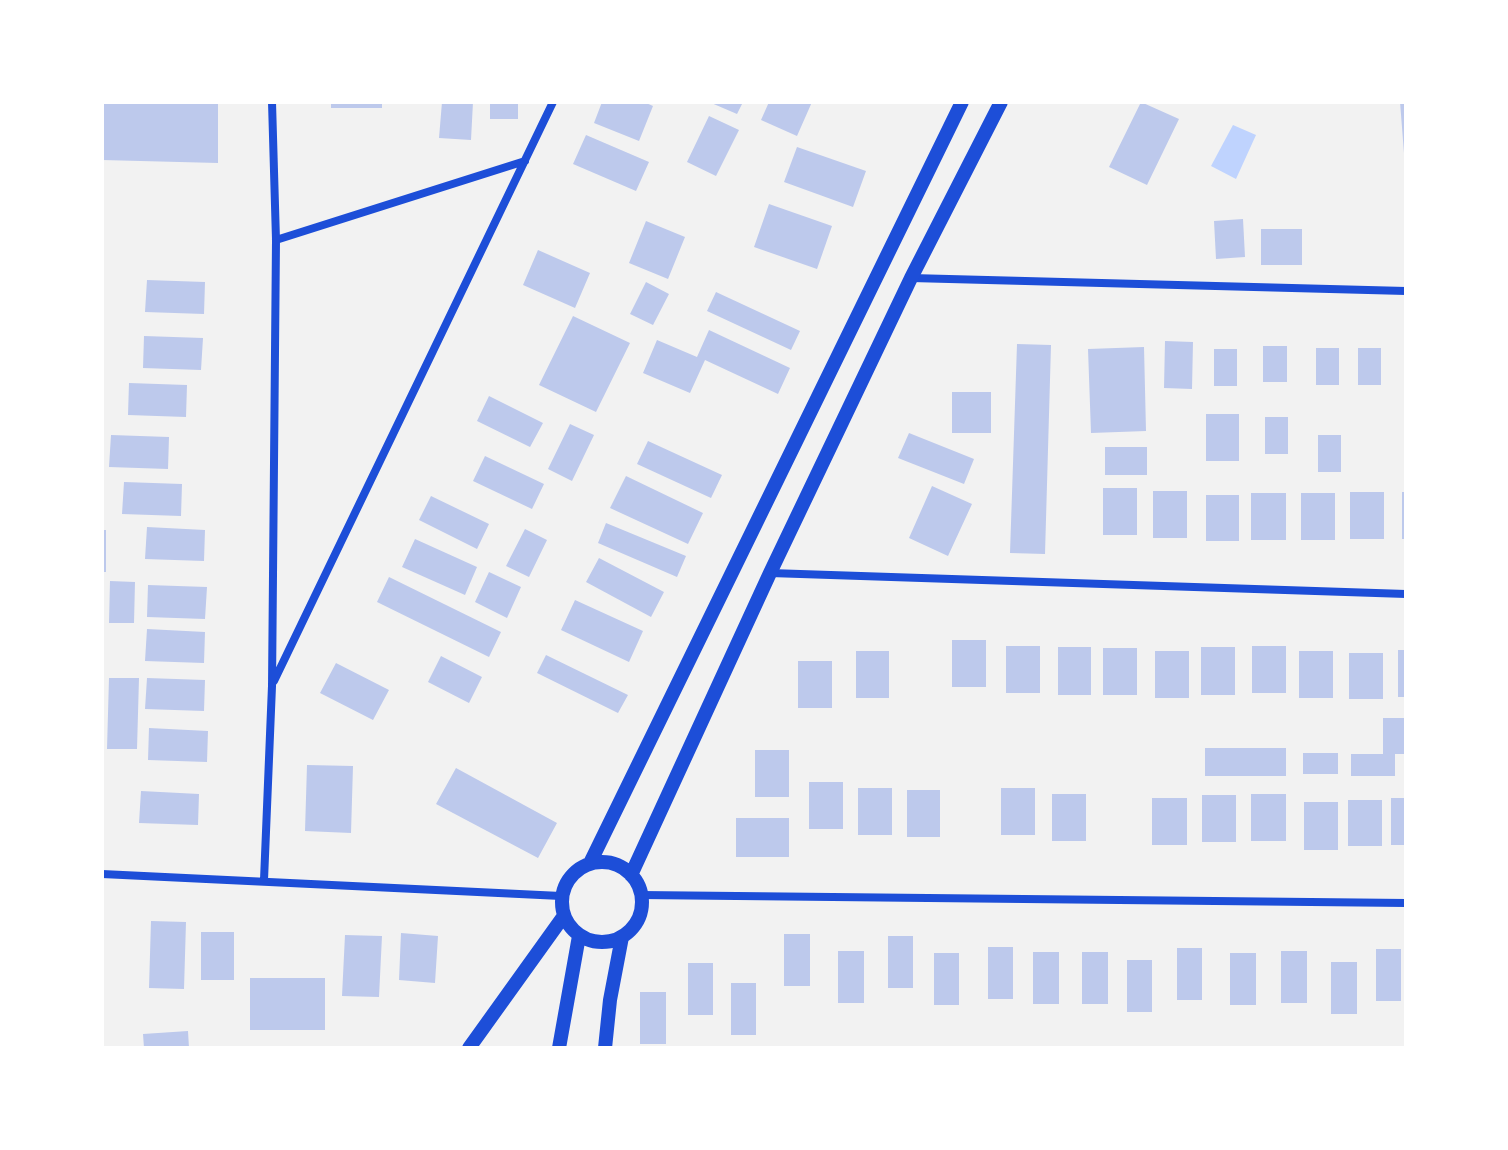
<!DOCTYPE html>
<html>
<head>
<meta charset="utf-8">
<style>
  body { margin:0 }
  #map { position:relative; width:1508px; height:1150px; overflow:hidden; background:#f2f2f2; font-family:"Varela Round",sans-serif }
  canvas { display:block }
  .frame { position:absolute; inset:0; border:104px solid #fff; pointer-events:none }
</style>
</head>
<body>
<div id="map">
<canvas width="1508" height="1150"></canvas>
<div class="frame"></div>
</div>
<script>
const ctx = document.querySelector('canvas').getContext('2d');
ctx.lineJoin = 'round';
function fillPath(path, color) {
  ctx.fillStyle = color;
  ctx.fill(path, 'evenodd');
}
function toPath(rows) {
  const path = new Path2D();
  for (const r of rows) {
    if (r.length === 3) {
      path.moveTo(r[0] + r[2], r[1]);
      path.arc(r[0], r[1], r[2], 0, 2 * Math.PI);
      continue;
    }
    path.moveTo(r[0], r[1]);
    for (let i = 2; i < r.length; i += 2) path.lineTo(r[i], r[i + 1]);
  }
  return path;
}
function stroke(path, color, width, dash) {
  ctx.strokeStyle = color;
  ctx.lineWidth = width;
  ctx.lineCap = dash ? 'butt' : 'round';
  ctx.setLineDash(dash || []);
  ctx.stroke(path);
}
fillPath(toPath([
  [1233,125,1256,135,1236,179,1211,166]
]), '#bfd3fe');
fillPath(toPath([
  [102,102,218,102,218,163,102,160],
  [331,102,382,102,382,108,331,108],
  [442,102,473,102,471,140,439,138],
  [490,102,518,102,518,119,490,119],
  [602,102,644,102,653,106,639,141,594,123],
  [709,102,743,102,737,114],
  [769,102,812,102,797,136,761,120],
  [1141,102,1179,119,1147,185,1109,167],
  [1400,102,1406,102,1406,153,1404,153],
  [709,116,739,130,716,176,687,162],
  [586,135,649,162,636,191,573,164],
  [797,147,866,171,853,207,784,182],
  [769,204,832,226,817,269,754,247],
  [1243,219,1245,257,1216,259,1214,221],
  [646,221,685,237,668,279,629,263],
  [1261,229,1302,229,1302,265,1261,265],
  [538,250,590,273,575,308,523,285],
  [147,280,205,282,204,314,145,312],
  [646,282,669,294,653,325,630,314],
  [716,292,800,331,791,350,707,311],
  [573,316,630,343,596,412,539,385],
  [709,330,790,368,778,394,705,360,690,393,643,373,657,340,697,357],
  [144,336,203,338,201,370,143,368],
  [1165,341,1193,342,1192,389,1164,388],
  [1017,344,1051,345,1045,554,1010,553],
  [1263,346,1287,346,1287,382,1263,382],
  [1144,347,1146,431,1091,433,1088,349],
  [1316,348,1339,348,1339,385,1316,385],
  [1358,348,1381,348,1381,385,1358,385],
  [1214,349,1237,349,1237,386,1214,386],
  [129,383,187,385,186,417,128,415],
  [952,392,991,392,991,433,952,433],
  [489,396,543,423,530,447,477,421],
  [1206,414,1239,414,1239,461,1206,461],
  [1265,417,1288,417,1288,454,1265,454],
  [570,424,594,435,572,481,548,469],
  [909,433,974,459,964,484,898,458],
  [111,435,169,437,168,469,109,467],
  [1318,435,1341,435,1341,472,1318,472],
  [648,441,722,475,711,498,637,464],
  [1105,447,1147,447,1147,475,1105,475],
  [485,456,544,484,532,509,473,481],
  [626,476,703,513,688,544,610,508],
  [124,482,182,484,181,516,122,514],
  [932,486,972,504,948,556,909,538],
  [1103,488,1137,488,1137,535,1103,535],
  [1153,491,1187,491,1187,538,1153,538],
  [1350,492,1384,492,1384,539,1350,539],
  [1402,492,1406,492,1406,539,1402,539],
  [1251,493,1286,493,1286,540,1251,540],
  [1301,493,1335,493,1335,540,1301,540],
  [1206,495,1239,495,1239,541,1206,541],
  [431,496,489,524,477,549,419,520],
  [606,523,686,556,677,577,598,543],
  [147,527,205,530,204,561,145,559],
  [525,529,547,540,529,577,506,566],
  [102,530,106,530,106,572,102,572],
  [415,539,477,567,465,595,402,567],
  [599,558,664,592,651,617,586,582],
  [489,572,521,587,507,618,475,602],
  [389,577,501,632,489,657,377,602],
  [110,581,135,582,134,623,109,623],
  [148,585,207,587,205,619,147,617],
  [575,600,643,631,629,662,561,630],
  [147,629,205,632,204,663,145,661],
  [952,640,986,640,986,687,952,687],
  [1006,646,1040,646,1040,693,1006,693],
  [1252,646,1286,646,1286,693,1252,693],
  [1058,647,1091,647,1091,695,1058,695],
  [1201,647,1235,647,1235,695,1201,695],
  [1103,648,1137,648,1137,695,1103,695],
  [1398,650,1406,650,1406,697,1398,697],
  [856,651,889,651,889,698,856,698],
  [1155,651,1189,651,1189,698,1155,698],
  [1299,651,1333,651,1333,698,1299,698],
  [1349,653,1383,653,1383,699,1349,699],
  [546,655,628,695,618,713,537,673],
  [441,656,482,677,469,703,428,682],
  [798,661,832,661,832,708,798,708],
  [336,663,389,690,373,720,320,693],
  [109,678,139,678,137,749,107,749],
  [147,678,205,680,204,711,145,709],
  [1383,718,1406,718,1406,754,1395,754,1395,776,1351,776,1351,754,1383,754],
  [149,728,208,731,207,762,148,760],
  [1205,748,1286,748,1286,776,1205,776],
  [755,750,789,750,789,797,755,797],
  [1303,753,1338,753,1338,774,1303,774],
  [307,765,353,766,351,833,305,831],
  [456,768,557,823,538,858,436,804],
  [809,782,843,782,843,829,809,829],
  [858,788,892,788,892,835,858,835],
  [1001,788,1035,788,1035,835,1001,835],
  [907,790,940,790,940,837,907,837],
  [141,791,199,794,198,825,139,823],
  [1052,794,1086,794,1086,841,1052,841],
  [1251,794,1286,794,1286,841,1251,841],
  [1202,795,1236,795,1236,842,1202,842],
  [1152,798,1187,798,1187,845,1152,845],
  [1391,798,1406,798,1406,845,1391,845],
  [1348,800,1382,800,1382,846,1348,846],
  [1304,802,1338,802,1338,850,1304,850],
  [736,818,789,818,789,857,736,857],
  [151,921,186,922,184,989,149,988],
  [201,932,234,932,234,980,201,980],
  [401,933,438,936,435,983,399,980],
  [784,934,810,934,810,986,784,986],
  [345,935,382,936,379,997,342,996],
  [888,936,913,936,913,988,888,988],
  [988,947,1013,947,1013,999,988,999],
  [1177,948,1202,948,1202,1000,1177,1000],
  [1376,949,1401,949,1401,1001,1376,1001],
  [838,951,864,951,864,1003,838,1003],
  [1281,951,1307,951,1307,1003,1281,1003],
  [1033,952,1059,952,1059,1004,1033,1004],
  [1082,952,1108,952,1108,1004,1082,1004],
  [934,953,959,953,959,1005,934,1005],
  [1230,953,1256,953,1256,1005,1230,1005],
  [1127,960,1152,960,1152,1012,1127,1012],
  [1331,962,1357,962,1357,1014,1331,1014],
  [688,963,713,963,713,1015,688,1015],
  [250,978,325,978,325,1030,250,1030],
  [731,983,756,983,756,1035,731,1035],
  [640,992,666,992,666,1044,640,1044],
  [188,1031,189,1048,144,1048,143,1034]
]), '#bdc9ec');
stroke(toPath([
  [276,240,525,161],
  [911,278,1406,291],
  [770,573,1406,594],
  [274,681,553,102],
  [102,874,561,896],
  [264,880,272,686,276,240,272,102],
  [641,895,1406,903]
]), '#1d4ed8', 8);
stroke(toPath([
  [602,902,40],
  [590,863,962,102],
  [631,875,770,573,911,278,1001,102],
  [469,1048,563,917],
  [559,1048,579,936],
  [605,1048,610,1000,622,937]
]), '#1d4ed8', 14);
</script>
</body>
</html>
